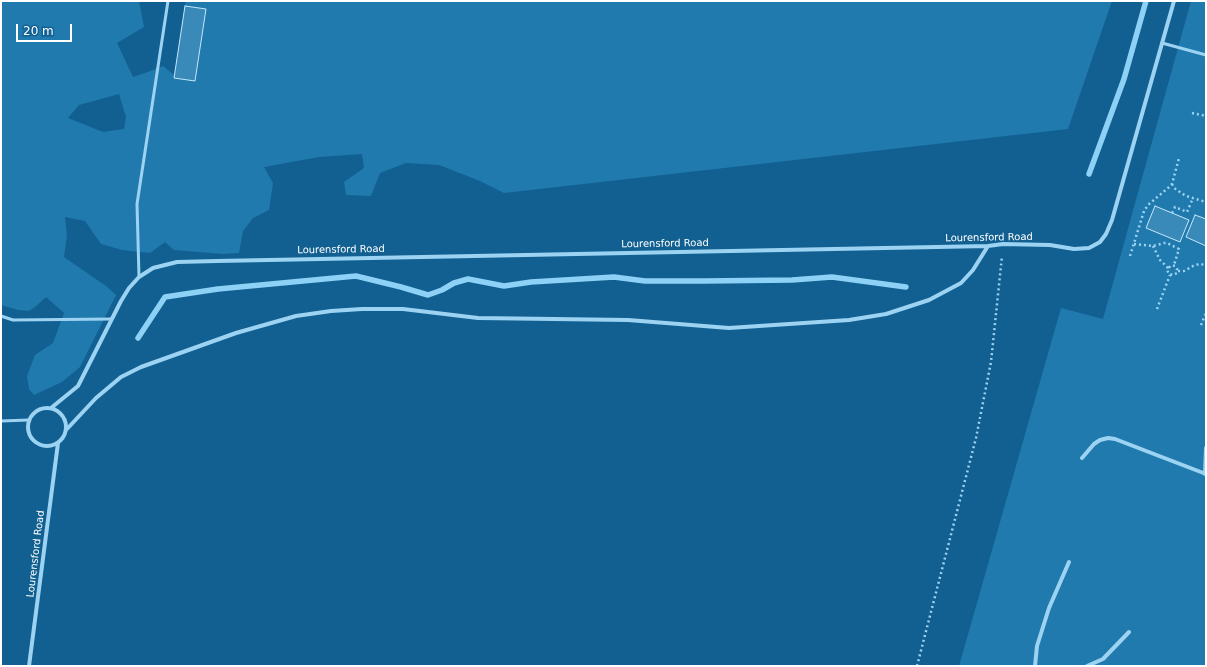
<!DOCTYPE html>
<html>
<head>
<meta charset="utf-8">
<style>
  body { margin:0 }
  #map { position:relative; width:1207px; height:667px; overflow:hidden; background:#116091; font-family:"DejaVu Sans",sans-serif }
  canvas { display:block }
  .frame { position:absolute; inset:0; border:2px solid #fff; pointer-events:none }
  .scale { position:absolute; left:16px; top:24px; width:56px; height:18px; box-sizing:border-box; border:2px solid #fff; border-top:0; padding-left:5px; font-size:12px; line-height:14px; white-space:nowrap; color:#fff; -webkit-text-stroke:3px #116091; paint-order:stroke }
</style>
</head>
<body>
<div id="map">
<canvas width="1207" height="667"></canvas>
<div class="frame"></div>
<div class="scale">20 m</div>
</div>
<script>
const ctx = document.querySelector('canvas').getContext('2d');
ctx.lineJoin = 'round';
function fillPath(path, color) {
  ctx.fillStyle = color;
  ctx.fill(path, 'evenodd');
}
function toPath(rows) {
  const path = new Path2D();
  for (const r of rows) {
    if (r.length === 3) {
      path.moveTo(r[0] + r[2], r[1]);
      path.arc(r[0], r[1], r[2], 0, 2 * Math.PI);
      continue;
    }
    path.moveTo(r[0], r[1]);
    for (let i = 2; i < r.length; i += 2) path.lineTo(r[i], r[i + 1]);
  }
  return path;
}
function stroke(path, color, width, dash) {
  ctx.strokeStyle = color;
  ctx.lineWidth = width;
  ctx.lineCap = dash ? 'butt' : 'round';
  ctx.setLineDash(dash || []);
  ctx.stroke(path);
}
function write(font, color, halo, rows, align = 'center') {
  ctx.font = font + ' "DejaVu Sans",sans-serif';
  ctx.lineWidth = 3;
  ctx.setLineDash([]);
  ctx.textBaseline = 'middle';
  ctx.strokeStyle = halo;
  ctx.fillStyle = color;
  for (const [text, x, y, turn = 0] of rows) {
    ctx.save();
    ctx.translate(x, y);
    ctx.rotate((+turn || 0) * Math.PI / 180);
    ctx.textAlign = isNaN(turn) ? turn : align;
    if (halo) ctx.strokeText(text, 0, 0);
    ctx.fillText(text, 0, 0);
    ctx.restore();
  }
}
fillPath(toPath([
  [1,1,139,1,144,27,117,43,133,77,145,73,163,66,178,78,195,81,206,9,185,6,186,1,1112,1,1068,129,504,193,480,181,439,165,406,163,380,173,371,196,346,195,344,182,364,168,362,154,319,157,264,167,273,183,269,210,253,218,243,231,239,253,223,254,174,250,165,242,150,253,122,250,101,244,85,221,65,217,67,235,64,257,106,286,116,295,80,367,62,382,34,395,29,389,27,376,35,355,53,343,64,313,46,297,35,307,29,311,18,310,1,305],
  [119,94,126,117,124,129,103,132,68,118,79,105],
  [1191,1,1206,1,1206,666,959,666,1061,308,1103,319]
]), '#207aae');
stroke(toPath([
  [1089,174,1124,79,1146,1],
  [138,338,165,297,218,289,356,276,401,287,428,295,442,290,454,283,468,279,504,286,531,282,614,277,645,281,704,281,792,280,832,277,906,287]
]), '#8ed1f6', 5.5);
const building = toPath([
  [185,6,206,9,195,81,174,78,185,6],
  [1155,206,1189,220,1180,242,1146,228,1155,206],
  [1195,215,1206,219,1206,246,1186,237,1195,215]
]);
fillPath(building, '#3a8ab9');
stroke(building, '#c4e8fd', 1);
stroke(toPath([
  [1192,113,1206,116],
  [1172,184,1174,188,1186,196,1206,202],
  [1172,213,1175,207,1187,212,1193,198],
  [1134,244,1153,246,1164,243,1167,243,1179,249,1174,265],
  [1153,246,1160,260,1168,268,1167,270,1169,274,1173,275,1177,273,1177,269,1175,266,1172,265,1168,268],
  [1130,256,1144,211,1148,205,1168,188,1172,184,1179,158],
  [1178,271,1184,271,1193,266,1199,264,1206,265],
  [1157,309,1170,275],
  [1201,325,1206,313],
  [917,666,976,438,991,362,1002,256]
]), '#9dd3f2', 2.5, [2, 3]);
stroke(toPath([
  [1162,43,1206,55],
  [139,277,137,204,168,1],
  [1,316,13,320,112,319],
  [1,421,29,420]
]), '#9dd3f2', 3);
stroke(toPath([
  [47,427,19],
  [51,408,78,386,121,301,129,288,139,277,153,268,177,262,217,261,988,246,1003,244,1050,245,1074,249,1089,248,1100,242,1106,234,1112,220,1174,1],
  [67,429,96,398,121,377,141,367,236,333,296,316,331,311,362,309,403,309,478,318,628,320,729,328,849,320,886,314,929,300,961,283,973,270,988,246],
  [1082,458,1094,444,1100,440,1108,438,1115,439,1206,474],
  [1205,474,1206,448],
  [29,666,58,443],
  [1035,666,1037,646,1049,608,1069,562],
  [1087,666,1103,659,1129,632]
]), '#9dd3f2', 4);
write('10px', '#fff', '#116091', [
  ["Lourensford Road",989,238,-1],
  ["Lourensford Road",665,244,-1],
  ["Lourensford Road",341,250,-1],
  ["Lourensford Road",36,554,-83]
]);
</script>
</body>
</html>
